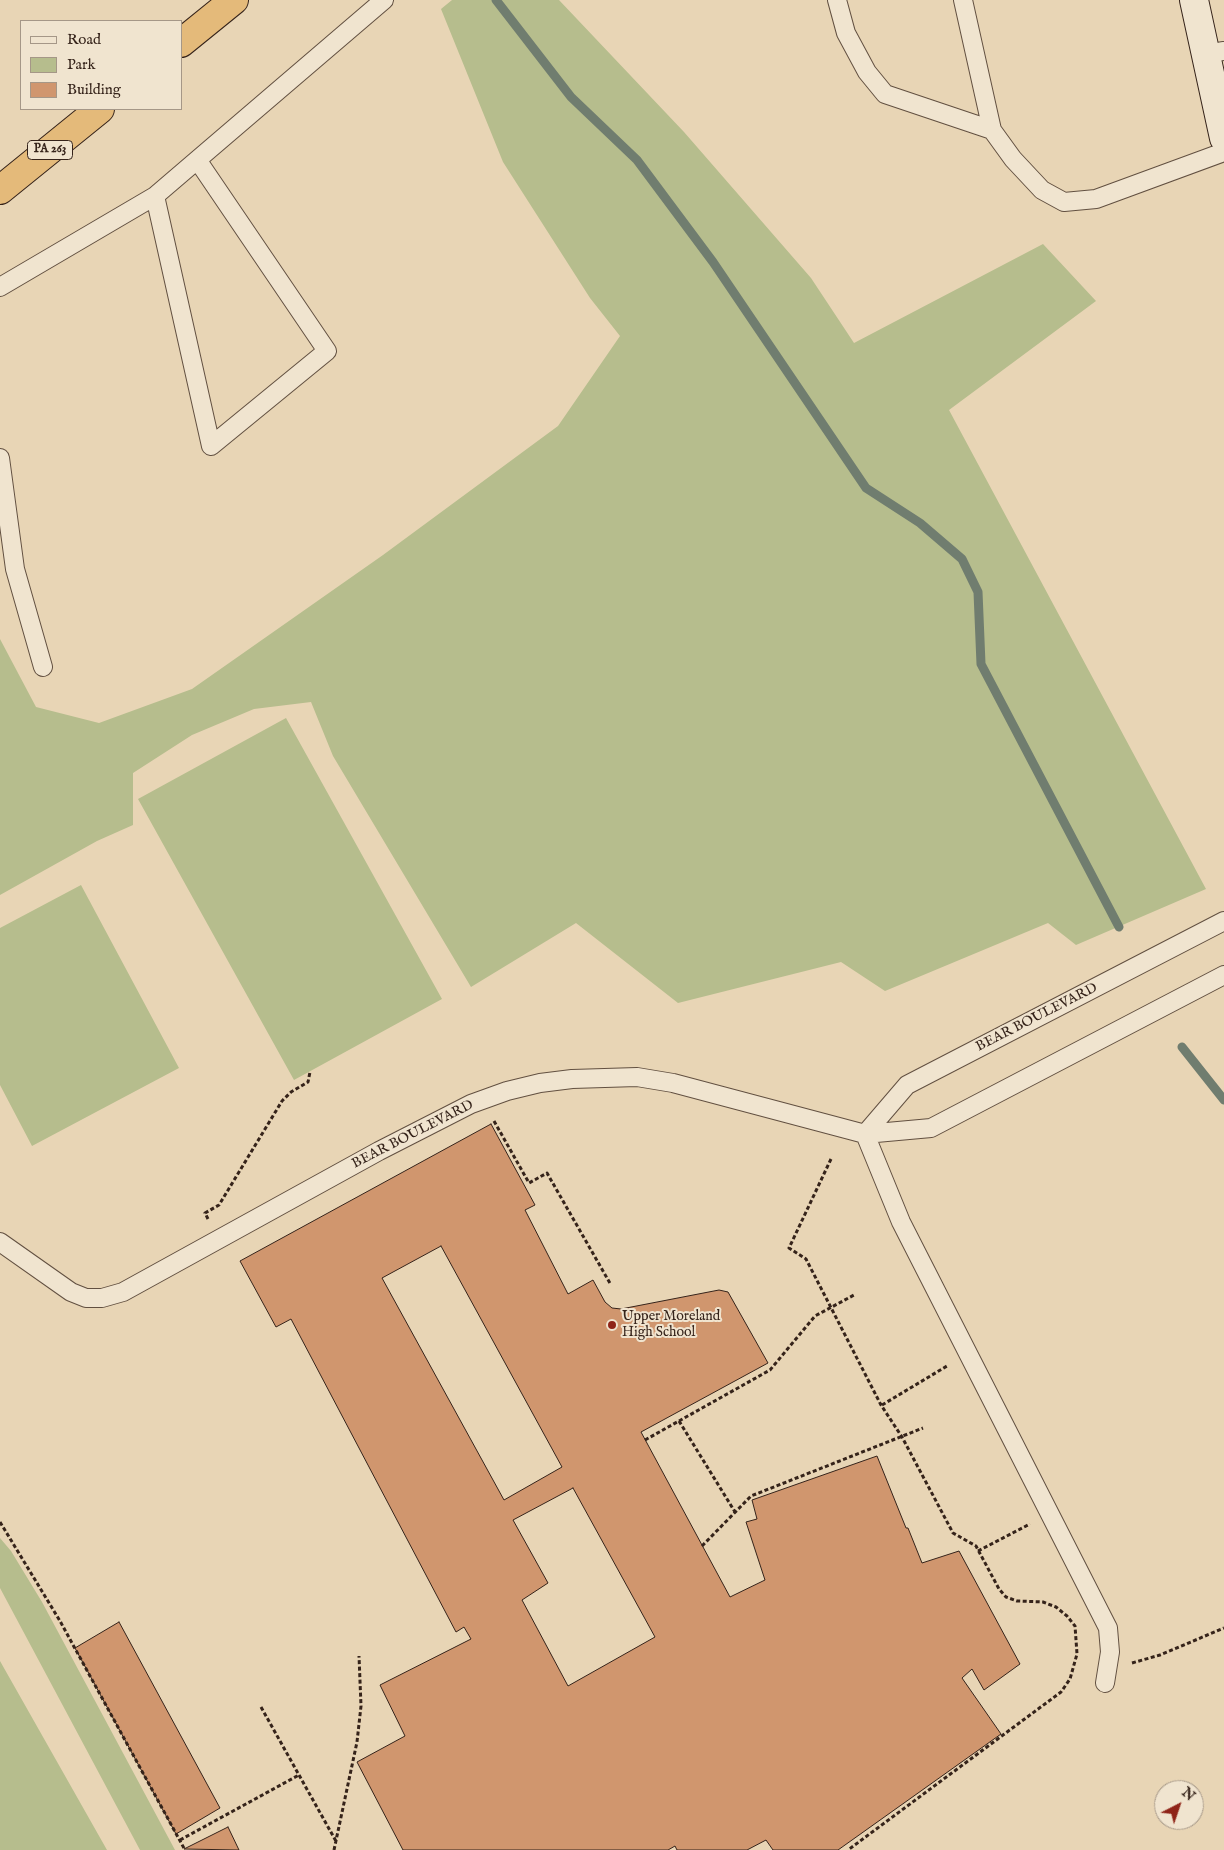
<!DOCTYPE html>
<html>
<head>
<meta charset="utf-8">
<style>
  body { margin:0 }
  #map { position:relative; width:1224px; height:1850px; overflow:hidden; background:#e8d5b5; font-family:"IM FELL English",serif }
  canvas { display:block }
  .legend { position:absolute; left:20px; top:20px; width:162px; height:90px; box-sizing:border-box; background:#f0e4cf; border:1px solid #a59787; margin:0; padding:6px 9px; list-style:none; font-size:15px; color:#35231a }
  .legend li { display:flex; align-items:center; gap:10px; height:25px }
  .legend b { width:25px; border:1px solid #a59787 }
  .north { position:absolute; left:1154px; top:1780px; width:50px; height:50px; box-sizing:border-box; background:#f0e4cf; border:1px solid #a59787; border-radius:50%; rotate:41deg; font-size:14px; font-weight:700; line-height:20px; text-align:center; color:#35231a }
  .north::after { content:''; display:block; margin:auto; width:18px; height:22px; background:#8f2418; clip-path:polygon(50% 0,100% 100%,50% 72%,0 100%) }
</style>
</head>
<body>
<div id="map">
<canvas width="1224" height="1850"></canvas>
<ul class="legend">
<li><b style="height:6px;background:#f0e4cf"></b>Road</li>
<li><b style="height:14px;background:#b6bd8d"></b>Park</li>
<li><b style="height:14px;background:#d0966e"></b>Building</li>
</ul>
<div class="north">N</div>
</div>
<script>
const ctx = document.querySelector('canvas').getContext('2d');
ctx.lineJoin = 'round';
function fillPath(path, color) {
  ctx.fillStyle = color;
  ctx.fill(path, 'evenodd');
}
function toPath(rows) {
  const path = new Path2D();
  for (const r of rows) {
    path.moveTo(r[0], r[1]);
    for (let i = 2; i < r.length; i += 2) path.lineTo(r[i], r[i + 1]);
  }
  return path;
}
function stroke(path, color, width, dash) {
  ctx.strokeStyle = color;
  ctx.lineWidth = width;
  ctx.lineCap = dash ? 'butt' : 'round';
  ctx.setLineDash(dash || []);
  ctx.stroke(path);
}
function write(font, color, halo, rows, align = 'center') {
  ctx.font = font + ' "IM FELL English",serif';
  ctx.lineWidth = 4;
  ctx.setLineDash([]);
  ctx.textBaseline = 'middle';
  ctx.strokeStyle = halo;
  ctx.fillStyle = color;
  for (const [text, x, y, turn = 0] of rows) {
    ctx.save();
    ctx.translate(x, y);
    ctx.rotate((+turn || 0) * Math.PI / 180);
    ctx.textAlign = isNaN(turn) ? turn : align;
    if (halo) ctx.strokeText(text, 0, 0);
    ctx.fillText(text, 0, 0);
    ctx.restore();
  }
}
fillPath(toPath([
  [452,0,559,0,684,132,811,278,854,343,1043,244,1096,301,949,410,1206,889,1076,945,1048,923,885,991,841,962,678,1003,576,923,471,987,333,756,311,702,254,709,192,735,133,773,133,825,97,841,0,895,0,639,36,707,99,723,192,689,383,555,558,426,620,336,590,298,503,162,441,9],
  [286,718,442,999,294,1080,138,799],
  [81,885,179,1068,32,1146,0,1085,0,928],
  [0,1538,11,1551,42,1602,175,1850,140,1850,0,1588],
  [0,1661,107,1850,0,1850]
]), '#b6bd8d');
stroke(toPath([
  [496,0,571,97,637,160,713,262,866,488,920,523,962,559,978,592,981,664,1119,927],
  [1182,1047,1224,1100]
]), '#707d6f', 9);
const building = toPath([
  [491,1124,535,1205,525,1210,568,1294,593,1280,605,1302,612,1308,621,1309,719,1290,728,1292,768,1363,641,1432,730,1597,765,1580,746,1522,757,1519,752,1500,877,1456,906,1528,908,1528,922,1563,959,1551,1020,1664,984,1690,972,1669,962,1678,1001,1734,838,1850,773,1850,766,1840,747,1850,677,1850,675,1846,668,1850,403,1850,357,1762,405,1736,380,1685,471,1639,464,1627,456,1632,291,1319,276,1327,240,1261,491,1124],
  [441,1246,562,1467,504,1500,382,1278,441,1246],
  [573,1488,655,1637,568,1686,522,1600,548,1583,513,1520,573,1488],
  [119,1622,220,1808,176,1834,75,1648,119,1622],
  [228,1827,239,1850,184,1849,228,1827]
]);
fillPath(building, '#d0966e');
stroke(building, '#35231a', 1);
const lane = toPath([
  [837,0,846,33,867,72,885,94,992,130],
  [963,0,992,130,1013,159,1042,190,1064,202,1096,199,1224,152],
  [1205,54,1224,51],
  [198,161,327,351,211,446,155,196,384,0],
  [0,287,155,196],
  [0,458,15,569,43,667],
  [865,1134,901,1222,1108,1628,1110,1652,1105,1683],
  [865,1134,907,1085,1224,921],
  [0,1242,71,1292,86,1298,102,1298,123,1292,379,1151,471,1104,507,1091,540,1083,572,1079,637,1077,673,1083,865,1134,931,1128,1224,975]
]);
const secondary = toPath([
  [1194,0,1224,138]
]);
const highway = toPath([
  [181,43,234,0],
  [0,190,100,109]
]);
stroke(lane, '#625041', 20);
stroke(secondary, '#35231a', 30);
stroke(highway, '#35231a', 30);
stroke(toPath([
  [494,1121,529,1183,547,1173,611,1285],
  [831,1159,789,1248,806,1259,881,1405,902,1437,953,1533,976,1546,999,1589,1006,1597,1017,1601,1043,1602,1056,1607,1067,1616,1075,1626,1077,1654,1070,1679,1061,1692,848,1850],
  [208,1219,205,1213,219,1205,282,1101,291,1092,308,1082,310,1072],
  [882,1405,947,1366],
  [679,1421,735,1512],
  [645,1440,770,1370,815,1316,854,1295],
  [0,1522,60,1621,185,1850],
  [702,1546,751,1496,923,1428],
  [978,1551,1030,1524],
  [1132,1663,1160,1655,1224,1628],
  [261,1707,337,1843],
  [180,1840,299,1775],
  [334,1850,357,1742,361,1706,359,1656]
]), '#35231a', 3, [4, 2.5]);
stroke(lane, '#f0e4cf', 18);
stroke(secondary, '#f0e4cf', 28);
stroke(highway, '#e4ba7a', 28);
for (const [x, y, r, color] of [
  [612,1325,5,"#8f2418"]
]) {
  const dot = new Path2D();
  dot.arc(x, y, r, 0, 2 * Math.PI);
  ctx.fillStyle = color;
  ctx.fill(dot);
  stroke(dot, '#f0e4cf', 2);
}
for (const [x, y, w] of [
  [50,150,45]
]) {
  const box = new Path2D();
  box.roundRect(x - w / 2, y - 9.5, w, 19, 4);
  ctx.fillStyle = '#f0e4cf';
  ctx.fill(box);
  stroke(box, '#35231a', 1);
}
write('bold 12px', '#35231a', null, [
  ["PA 263",50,150]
]);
write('14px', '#35231a', '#f0e4cf', [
  ["BEAR BOULEVARD",1037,1018,-27],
  ["BEAR BOULEVARD",413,1135,-27]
]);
write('14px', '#35231a', '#f0e4cf', [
  ["Upper Moreland",622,1317],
  ["High School",622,1333]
], 'left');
</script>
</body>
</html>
